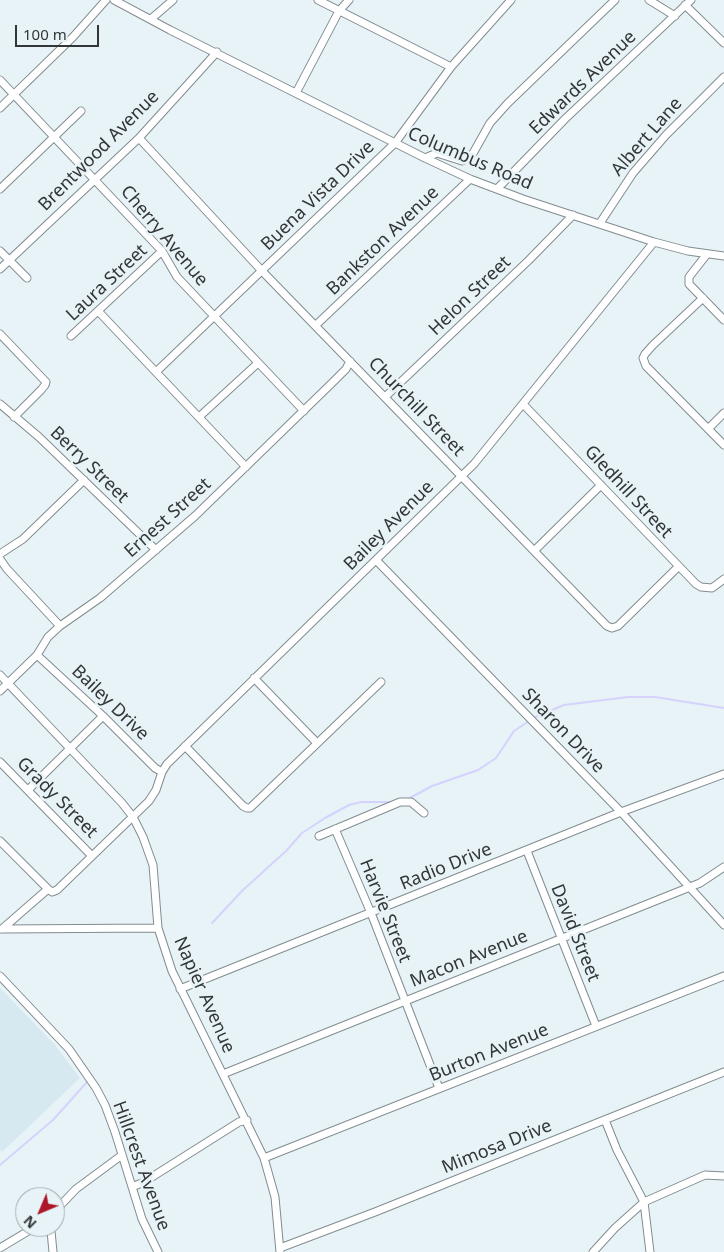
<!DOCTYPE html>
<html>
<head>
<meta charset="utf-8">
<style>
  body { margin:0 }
  #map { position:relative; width:724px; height:1252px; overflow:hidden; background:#e8f3f7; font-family:"Noto Sans",sans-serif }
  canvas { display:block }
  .north { position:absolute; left:15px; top:1187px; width:50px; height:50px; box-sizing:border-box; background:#e8f3f7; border:1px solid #9fa7ab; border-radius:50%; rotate:225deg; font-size:14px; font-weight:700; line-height:20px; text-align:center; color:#323638 }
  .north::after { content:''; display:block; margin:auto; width:18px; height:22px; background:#ac1729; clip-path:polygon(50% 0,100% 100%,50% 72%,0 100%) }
  .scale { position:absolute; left:15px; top:25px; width:84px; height:22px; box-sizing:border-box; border:2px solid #323638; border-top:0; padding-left:6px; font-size:15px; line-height:18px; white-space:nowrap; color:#323638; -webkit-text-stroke:4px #e8f3f7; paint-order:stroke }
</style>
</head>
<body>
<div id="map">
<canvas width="724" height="1252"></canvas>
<div class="north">N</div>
<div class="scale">100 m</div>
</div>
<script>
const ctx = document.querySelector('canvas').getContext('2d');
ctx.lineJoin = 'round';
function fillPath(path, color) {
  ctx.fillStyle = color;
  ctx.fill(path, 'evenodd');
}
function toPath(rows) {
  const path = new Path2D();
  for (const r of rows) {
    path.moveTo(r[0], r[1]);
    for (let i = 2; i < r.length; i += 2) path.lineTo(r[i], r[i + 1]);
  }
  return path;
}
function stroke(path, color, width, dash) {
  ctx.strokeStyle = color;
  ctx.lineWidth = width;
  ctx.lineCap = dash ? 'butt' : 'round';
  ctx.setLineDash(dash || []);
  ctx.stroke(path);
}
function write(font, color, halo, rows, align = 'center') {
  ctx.font = font + ' "Noto Sans",sans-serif';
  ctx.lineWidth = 5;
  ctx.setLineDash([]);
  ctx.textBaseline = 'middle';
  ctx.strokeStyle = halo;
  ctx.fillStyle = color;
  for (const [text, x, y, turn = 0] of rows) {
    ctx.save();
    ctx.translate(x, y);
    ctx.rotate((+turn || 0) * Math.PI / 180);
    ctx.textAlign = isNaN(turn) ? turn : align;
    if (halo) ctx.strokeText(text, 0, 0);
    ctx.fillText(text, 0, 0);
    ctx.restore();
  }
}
fillPath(toPath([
  [0,988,55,1045,80,1078,2,1152,0,1149]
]), '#d6e9f1');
stroke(toPath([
  [533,718,564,705,628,697,655,697,724,708],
  [408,799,432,786,478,770,496,758,514,731,529,721],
  [212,923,243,890,286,851,302,833,325,818,349,805,361,802,392,802],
  [0,1165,53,1120,87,1082]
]), '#d5d2fd', 2);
const minor = toPath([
  [114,0,170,30,425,158,470,179,523,199,654,242,688,251,724,256],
  [318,0,451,67],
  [649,0,675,16],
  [685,5,724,43],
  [151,19,173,0],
  [0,80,162,251,177,277,304,411],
  [296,93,339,11,349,0],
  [0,108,73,37,106,0],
  [139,138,262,271,607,626,612,628,618,626,678,567],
  [425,158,437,153,462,161,471,157,490,123,508,103,615,0],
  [0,189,81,111],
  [497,189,565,119,691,0],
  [600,223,633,173,666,135,724,77],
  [0,251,27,278],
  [707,254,689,277,689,284,724,320],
  [0,269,139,138,217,52],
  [703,298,653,345,645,354,643,358,646,366,724,445],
  [98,311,246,467],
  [316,325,470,179],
  [0,334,46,382,45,385,41,390,14,417],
  [71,336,162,251],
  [156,372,395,143,451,67,511,0],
  [385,397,529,260,573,215],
  [0,404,39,437,156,550],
  [523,404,696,584,701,587,712,588,724,579],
  [199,417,258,363],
  [708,429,724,413],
  [535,550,601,485],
  [0,554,23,539,84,480],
  [0,559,7,569,60,626],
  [376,560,621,812,724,925],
  [37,655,103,716,155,768,162,772],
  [0,675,122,803,133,817,143,837,153,865,158,928,172,971,264,1158,275,1197,280,1252],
  [254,678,317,743],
  [0,691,37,655,48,637,60,626,100,598,195,516,332,383,346,369,350,361],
  [185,746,243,806,247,808,250,808,381,682],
  [0,762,92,856],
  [28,790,103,716],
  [335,829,371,913,439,1088],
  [319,836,400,802,411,802,424,813],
  [0,841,48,889,52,892,57,890,149,801,156,790,162,772,167,764,474,464,654,242],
  [527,851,596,1026],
  [0,929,158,928],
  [2,929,48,889],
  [0,976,69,1049,96,1088,105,1105,115,1132,142,1219,158,1252],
  [180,989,621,812,724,774],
  [223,1074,700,883,724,867],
  [605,1120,617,1150,644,1202,650,1252],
  [264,1158,724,976],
  [132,1187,144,1182,239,1122,247,1120],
  [55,1211,76,1189,122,1155],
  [49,1227,51,1231,53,1252],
  [0,1248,35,1227],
  [280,1248,375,1212,724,1072],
  [593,1252,615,1228,644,1202,705,1175,724,1176]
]);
stroke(minor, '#828c90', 9);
stroke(minor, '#fff', 7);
write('18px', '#323638', '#e8f3f7', [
  ["Edwards Avenue",583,83,-44],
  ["Albert Lane",647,137,-49],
  ["Brentwood Avenue",99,151,-45],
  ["Columbus Road",470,159,23],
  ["Buena Vista Drive",318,196,-44],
  ["Cherry Avenue",164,236,50],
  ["Bankston Avenue",383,241,-44],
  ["Laura Street",107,283,-43],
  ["Helon Street",470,296,-44],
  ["Churchill Street",416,407,46],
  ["Berry Street",89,465,44],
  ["Gledhill Street",628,492,47],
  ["Ernest Street",168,518,-42],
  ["Bailey Avenue",389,526,-45],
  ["Bailey Drive",110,703,44],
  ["Sharon Drive",563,731,46],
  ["Grady Street",57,798,45],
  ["Radio Drive",446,867,-22],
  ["Harvie Street",385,911,68],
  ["David Street",575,933,68],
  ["Macon Avenue",469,959,-22],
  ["Napier Avenue",204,995,66],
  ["Burton Avenue",489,1053,-22],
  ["Mimosa Drive",497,1147,-22],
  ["Hillcrest Avenue",141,1166,70]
]);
</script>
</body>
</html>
